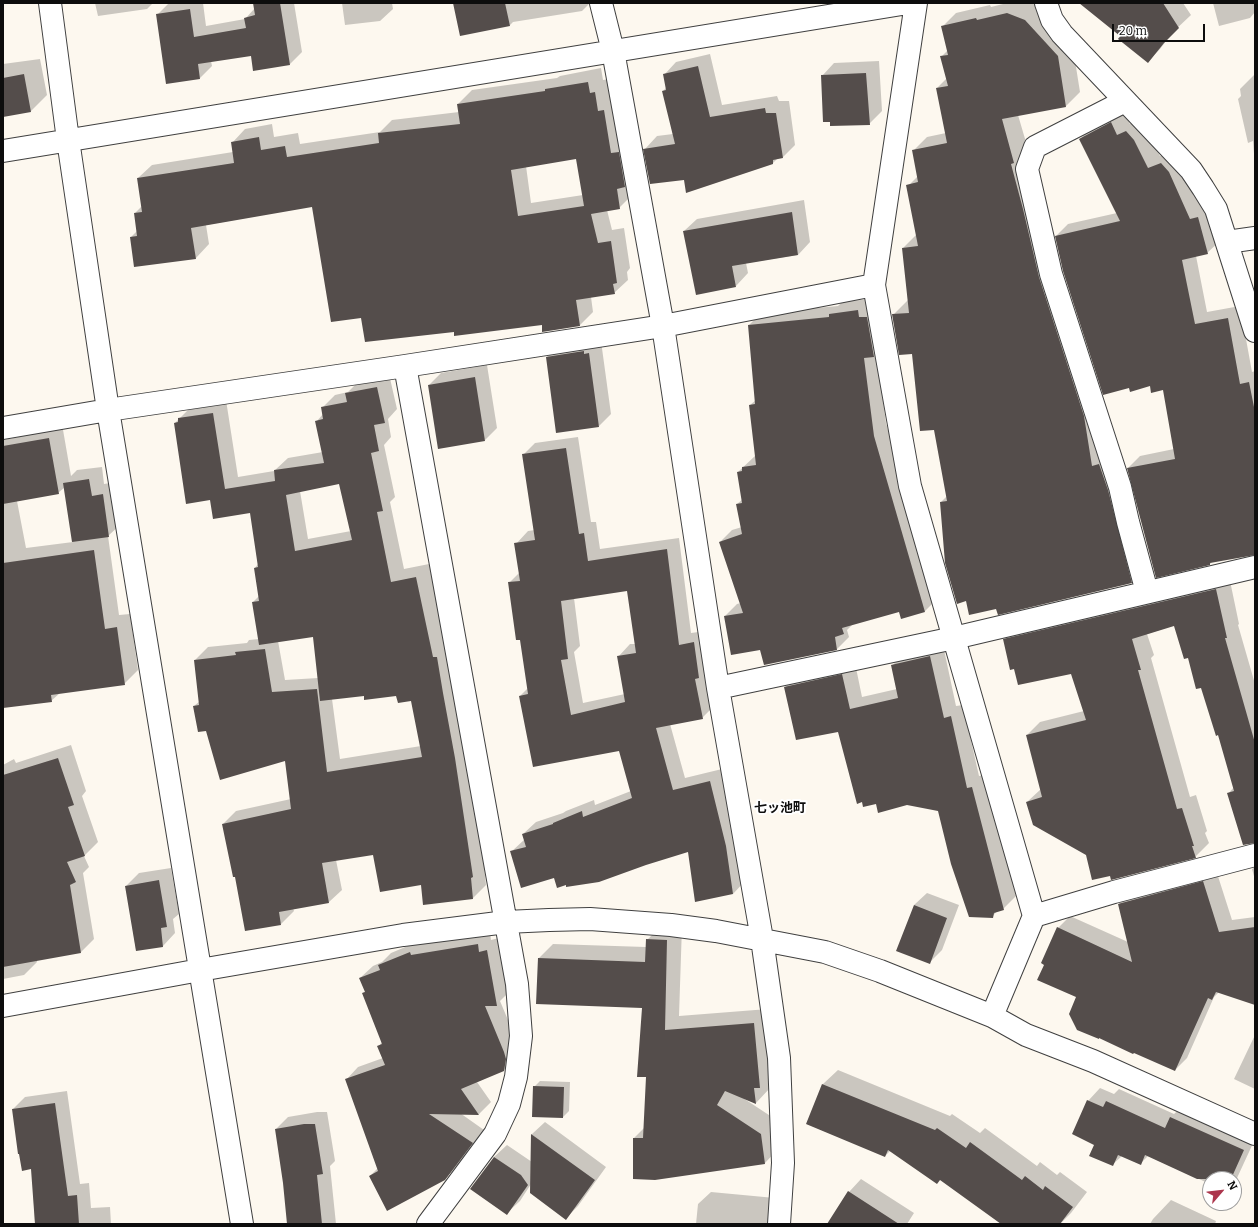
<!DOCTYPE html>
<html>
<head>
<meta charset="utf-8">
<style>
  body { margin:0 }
  #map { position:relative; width:1258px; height:1227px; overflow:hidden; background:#fdf8ef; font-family:Bitter,serif }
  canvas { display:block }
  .frame { position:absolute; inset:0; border:4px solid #0d0d0d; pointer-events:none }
  .north { position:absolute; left:1202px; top:1171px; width:40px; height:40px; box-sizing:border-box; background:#fff; border:1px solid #9e9e9e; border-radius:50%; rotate:62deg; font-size:11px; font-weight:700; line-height:16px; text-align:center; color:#0d0d0d }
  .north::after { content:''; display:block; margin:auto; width:14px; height:18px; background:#ac364d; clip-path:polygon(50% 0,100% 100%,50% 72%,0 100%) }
  .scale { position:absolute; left:1112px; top:24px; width:93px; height:18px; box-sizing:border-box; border:2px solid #0d0d0d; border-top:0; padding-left:5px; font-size:12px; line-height:14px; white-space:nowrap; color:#0d0d0d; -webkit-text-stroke:3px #fff; paint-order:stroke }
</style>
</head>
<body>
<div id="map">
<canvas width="1258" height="1227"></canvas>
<div class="frame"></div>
<div class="north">N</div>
<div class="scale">20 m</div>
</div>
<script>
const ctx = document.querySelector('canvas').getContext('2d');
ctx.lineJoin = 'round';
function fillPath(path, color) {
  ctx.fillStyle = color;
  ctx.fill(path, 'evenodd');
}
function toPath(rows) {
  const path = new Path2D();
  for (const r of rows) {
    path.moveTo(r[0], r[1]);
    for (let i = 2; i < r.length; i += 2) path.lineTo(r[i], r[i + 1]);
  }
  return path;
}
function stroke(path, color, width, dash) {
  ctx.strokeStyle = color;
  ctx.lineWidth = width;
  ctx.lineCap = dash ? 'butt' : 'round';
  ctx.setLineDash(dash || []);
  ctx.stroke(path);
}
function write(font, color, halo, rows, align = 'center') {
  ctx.font = font + ' Bitter,"Noto Sans JP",serif';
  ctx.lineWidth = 4;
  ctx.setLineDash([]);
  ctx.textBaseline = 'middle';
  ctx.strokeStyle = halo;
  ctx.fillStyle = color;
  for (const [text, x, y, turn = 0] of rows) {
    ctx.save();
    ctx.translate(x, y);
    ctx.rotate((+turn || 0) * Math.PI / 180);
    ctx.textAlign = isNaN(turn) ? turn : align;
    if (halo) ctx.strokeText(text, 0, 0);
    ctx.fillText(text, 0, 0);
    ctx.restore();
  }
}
fillPath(toPath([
  [95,3,153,3,147,9,98,16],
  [169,3,203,3,206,26,245,19,255,8,254,3,294,3,302,52,290,64,254,70,252,55,211,61,212,66,200,78,167,83,157,15],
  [342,3,392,3,393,9,380,21,345,25],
  [454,3,590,3,582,11,513,22,510,25],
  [1007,3,1031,3,1039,6,1072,42,1080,92,1066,106,1018,115,1028,149,1025,151,1145,568,1131,582,997,607,941,502,947,496,935,429,913,353,893,315,908,300,903,248,917,234,908,186,918,176,913,151,927,137,946,133,937,88,947,78,941,57,948,50,942,27,956,13,990,5,991,7],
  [1099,3,1183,3,1191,15,1173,32,1160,49,1148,61,1121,35],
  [1213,3,1255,3,1255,12,1250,18,1219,26],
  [710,54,722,105,777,96,779,101,789,101,795,145,783,157,778,158,773,163,685,179,645,149,657,136,673,134,663,91,667,87,664,75,676,62],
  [40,59,47,95,31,111,3,116,3,64],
  [879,61,882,111,869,124,822,76,834,63],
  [601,68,603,80,609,79,633,194,619,208,607,210,612,230,624,228,630,268,627,272,628,280,614,293,591,297,593,312,580,325,542,324,455,331,362,317,312,206,206,225,209,244,196,258,131,237,137,231,135,213,142,206,138,178,152,165,233,152,232,143,245,129,272,124,274,137,298,133,300,144,380,132,392,120,459,112,458,104,472,90,557,78,560,76],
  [577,158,583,195,531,203,526,166],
  [1255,74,1255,167,1253,141,1248,143,1238,99,1241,96,1240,89],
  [1123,111,1130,124,1138,119,1146,128,1160,156,1174,151,1210,206,1220,241,1207,253,1196,256,1207,312,1240,306,1252,372,1255,371,1255,554,1212,562,1210,564,1128,468,1140,456,1174,449,1164,389,1150,385,1056,236,1068,224,1117,213,1080,139,1092,127],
  [804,200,810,242,798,255,746,263,748,273,736,286,684,231,697,219],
  [870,299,886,423,937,599,925,611,900,611,853,624,847,630,849,637,837,649,761,649,725,616,737,604,741,603,720,542,732,530,742,527,737,504,743,499,738,472,756,455,750,405,756,400,749,325,761,313,838,306,842,302],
  [601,341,611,414,599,426,547,357,559,345],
  [487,365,497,428,485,440,429,385,441,373],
  [389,374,397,409,388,419,391,437,384,445,395,497,390,502,404,569,429,564,446,645,486,863,484,865,486,885,473,898,422,884,374,854,336,860,342,890,329,902,293,908,294,911,281,924,236,876,223,824,236,811,291,799,286,759,206,729,194,706,200,701,195,660,208,647,247,643,249,640,259,639,253,602,259,596,255,568,258,564,251,512,211,499,175,423,192,406,226,400,238,477,274,471,288,458,323,452,317,421,323,414,322,408,335,395,348,392,359,381],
  [340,483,351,531,308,539,300,491],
  [314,636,318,678,285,680,278,641],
  [365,695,397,695,412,700,421,746,340,759,332,699],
  [62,424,71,476,77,470,102,467,104,484,116,482,121,524,108,536,119,615,130,614,138,670,124,684,60,693,51,701,3,689,3,440,19,437,25,431],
  [65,487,73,542,26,548,17,501,58,493],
  [578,437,591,522,596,522,600,549,679,538,691,633,706,631,714,706,702,718,670,724,685,778,722,769,745,881,733,894,689,851,555,877,511,852,525,839,523,834,536,822,563,813,566,811,594,800,595,805,631,791,620,749,520,696,528,688,521,638,509,583,520,572,516,544,528,531,535,530,523,455,535,443],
  [628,590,635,644,630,644,618,657,625,694,583,703,574,652,580,646,574,598],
  [1229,576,1239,624,1238,625,1255,684,1255,829,1228,794,1234,787,1219,734,1202,686,1175,625,1147,634,1154,655,1151,658,1190,797,1196,795,1207,831,1205,833,1209,843,1195,857,1086,854,1027,802,1041,789,1027,735,1040,722,1084,711,1072,672,1015,667,1004,640,1018,626],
  [943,645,956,706,963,705,979,776,984,775,1016,896,1003,909,998,910,992,917,939,810,907,804,876,803,839,730,785,687,798,675,855,663,862,697,897,689,892,666,904,653],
  [71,745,86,791,82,796,98,842,84,856,89,867,83,873,94,939,81,952,37,960,37,962,24,975,3,979,3,765,14,759,16,763],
  [1255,867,1255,880,1252,869],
  [171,868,179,914,173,919,175,933,163,946,136,950,126,886,139,873],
  [1216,870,1232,920,1255,917,1255,1004,1219,992,1214,997,1187,1058,1175,1070,1077,997,1045,964,1058,928,1070,916,1128,942,1119,904,1131,892],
  [927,893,959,905,942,950,929,963,914,905],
  [662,925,682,926,679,1016,768,1009,774,1072,768,1078,770,1088,756,1103,743,1098,775,1119,779,1148,765,1163,655,1179,634,1178,634,1138,645,1127,648,1076,643,1007,539,958,553,944,646,947,647,940],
  [490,932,491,940,499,938,509,992,500,1001,516,1039,516,1057,504,1070,477,1082,491,1102,479,1114,460,1113,484,1130,457,1166,445,1179,370,1176,378,1168,346,1080,358,1067,383,1058,379,1046,382,1042,363,993,366,991,360,978,373,966,382,962,391,953,422,940],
  [1255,1035,1255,1089,1234,1079],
  [838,1070,950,1116,952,1114,980,1133,985,1128,1037,1166,1040,1162,1057,1175,1060,1172,1087,1192,1071,1213,1060,1224,1049,1224,940,1179,890,1151,885,1156,807,1124,823,1084],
  [540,1081,570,1082,569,1111,563,1117,534,1087],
  [1100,1088,1114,1094,1119,1089,1174,1114,1184,1105,1255,1139,1237,1178,1234,1181,1234,1179,1210,1179,1210,1184,1148,1156,1140,1164,1122,1156,1112,1165,1088,1101],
  [67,1091,80,1184,89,1183,91,1208,110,1207,111,1224,35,1224,32,1168,13,1109,25,1097],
  [317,1112,327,1112,335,1161,330,1166,336,1224,288,1224,284,1183,276,1129,288,1117],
  [545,1122,606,1167,578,1206,566,1218,531,1184,520,1201,507,1213,494,1157,507,1145,532,1162,532,1134],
  [861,1179,914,1213,907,1224,828,1224,849,1192],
  [711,1192,775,1198,773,1224,696,1224,698,1204],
  [1171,1200,1216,1221,1215,1224,1150,1224,1153,1219]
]), '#0003');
fillPath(toPath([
  [253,3,280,3,290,65,253,71,251,56,198,64,200,79,166,84,156,14,190,9,194,37,246,28,244,18,255,15],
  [453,3,505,3,510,26,460,36],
  [1079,3,1163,3,1179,28,1164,43,1148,63,1118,39,1120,36],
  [1007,13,1025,20,1058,56,1066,107,1002,119,1014,163,1011,164,1023,209,1039,277,1084,416,1092,466,1099,464,1108,490,1132,583,998,615,996,609,969,615,966,601,957,604,945,563,940,502,947,501,934,430,920,431,912,354,899,355,892,314,909,313,902,248,918,246,906,185,918,182,912,150,947,143,936,88,948,86,940,56,948,55,941,26,976,18,977,20],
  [698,66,710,117,765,108,766,113,776,113,783,158,773,160,773,164,686,193,684,180,650,184,643,149,675,144,662,91,666,90,663,74],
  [866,73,870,125,830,126,830,122,823,122,821,75],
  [24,74,31,112,3,117,3,78],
  [588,82,590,93,595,92,598,111,604,110,611,153,619,152,625,187,617,189,620,209,591,214,598,243,611,241,617,283,613,284,615,294,576,300,580,326,542,332,542,325,454,336,454,332,365,342,361,318,331,322,312,207,191,228,196,259,134,267,130,237,137,236,134,213,142,212,137,178,234,163,231,142,259,137,261,150,285,146,287,157,379,143,378,133,460,124,457,104,545,91,545,89],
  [576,159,584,206,518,216,511,170],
  [1111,122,1117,135,1126,131,1134,140,1148,168,1161,163,1169,172,1190,219,1198,217,1208,254,1182,260,1195,324,1228,318,1240,384,1249,382,1255,412,1255,555,1210,563,1210,565,1156,578,1127,468,1175,459,1163,390,1151,393,1150,386,1130,392,1129,388,1103,395,1063,271,1055,236,1120,221,1079,139],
  [792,212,798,255,732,266,736,287,696,295,683,231],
  [858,310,859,317,867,317,874,357,864,358,874,436,925,612,901,619,899,612,842,628,844,634,835,637,837,650,764,665,760,650,731,655,724,616,743,613,719,542,742,534,736,504,742,503,737,472,742,471,742,467,756,465,749,405,755,404,748,325,829,317,829,314],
  [584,351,584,354,589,353,599,427,556,433,546,357],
  [475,377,485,441,438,449,428,385],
  [377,387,385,423,374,425,379,451,371,453,383,511,377,512,391,582,416,577,433,657,437,657,443,693,455,758,473,877,471,878,473,899,423,905,421,885,380,892,373,855,322,863,329,903,279,912,281,925,245,931,235,877,233,877,222,824,291,809,285,761,220,780,206,731,198,732,193,706,199,705,194,660,236,655,235,652,265,649,272,692,317,689,327,772,422,757,411,701,398,703,396,696,364,700,364,696,320,701,313,637,259,645,252,602,259,601,254,568,258,567,250,513,213,519,210,500,186,504,174,423,178,422,178,418,213,413,225,489,275,481,274,470,324,463,315,421,323,419,321,407,347,402,345,393],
  [339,484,352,540,295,551,286,495],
  [49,438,59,494,3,504,3,446],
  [566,448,579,534,584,533,588,561,667,549,679,645,694,642,699,678,695,679,703,719,656,728,673,790,710,781,726,846,733,894,695,902,688,852,646,865,599,882,566,887,566,885,557,888,554,878,521,888,510,851,526,847,522,834,553,824,553,823,582,811,583,817,632,798,619,751,533,767,519,696,528,694,520,640,516,640,508,582,520,581,514,543,535,540,522,454],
  [627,591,636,653,617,656,625,702,571,715,561,660,568,659,561,601],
  [89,479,92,496,103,494,109,537,72,542,63,483],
  [94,550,105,629,117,627,125,685,51,695,52,702,3,708,3,563],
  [1216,589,1227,638,1225,638,1255,743,1255,843,1243,845,1227,793,1234,791,1218,735,1216,736,1201,688,1196,689,1188,658,1184,659,1174,626,1132,639,1141,670,1138,670,1177,809,1182,808,1194,846,1192,846,1196,858,1111,880,1110,876,1092,880,1086,855,1033,825,1026,802,1042,797,1026,735,1086,720,1071,674,1018,685,1014,669,1010,670,1003,639],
  [930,656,944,718,951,716,967,788,972,787,1004,910,994,913,993,918,969,917,951,864,938,811,907,805,878,813,876,804,863,807,862,802,857,804,838,732,796,740,784,687,842,674,850,709,898,698,891,665],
  [58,758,74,805,68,807,85,856,67,862,76,882,70,885,81,953,3,967,3,775],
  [159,880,167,927,161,928,163,947,136,951,125,886],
  [1203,881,1219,932,1255,927,1255,1005,1216,992,1212,1000,1208,998,1175,1071,1134,1053,1133,1054,1099,1038,1099,1039,1077,1030,1069,1014,1076,997,1037,980,1044,965,1041,963,1057,927,1132,962,1118,904],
  [914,905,947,918,930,964,896,951],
  [646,939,667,940,665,1030,754,1023,760,1088,754,1088,756,1104,725,1091,717,1105,761,1134,765,1164,655,1180,633,1179,633,1138,643,1138,646,1077,637,1077,642,1008,536,1004,538,958,645,962],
  [478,944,479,952,487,950,497,1006,485,1006,504,1052,506,1059,504,1071,461,1089,479,1115,429,1114,473,1143,445,1180,387,1211,369,1176,378,1171,345,1079,385,1065,377,1046,382,1044,362,993,365,992,359,978,380,970,378,965,410,952,411,955],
  [822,1084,935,1130,937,1128,966,1148,970,1142,1022,1180,1025,1176,1043,1190,1045,1186,1073,1207,1060,1224,1001,1224,940,1180,937,1184,888,1150,885,1157,806,1124],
  [533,1086,564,1087,563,1118,532,1117],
  [1087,1100,1103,1107,1106,1101,1165,1128,1170,1117,1244,1150,1231,1179,1197,1179,1145,1155,1141,1165,1118,1155,1113,1166,1089,1156,1094,1145,1072,1134],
  [55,1103,68,1196,77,1195,79,1224,35,1224,31,1169,22,1171,19,1154,18,1154,12,1109],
  [304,1124,315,1124,323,1174,317,1175,322,1224,287,1224,283,1183,275,1129],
  [531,1134,595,1180,566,1220,530,1193],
  [494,1157,521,1175,528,1185,507,1215,470,1189],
  [848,1191,899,1224,827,1224]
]), '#544d4b');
const minor = toPath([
  [50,3,68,140,108,410,242,1224],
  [601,3,613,51,663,326,718,688,762,939,779,1058,783,1163,779,1224],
  [916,3,874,285,910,486,1034,916,992,1016],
  [1046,3,1052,20,1062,34,1191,170,1203,188,1216,209,1255,331],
  [1125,101,1035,147,1027,169,1051,274,1120,487,1128,522,1147,592],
  [3,151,908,3],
  [1227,242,1255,238],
  [405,366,517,984,521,1036,516,1077,509,1104,495,1134,428,1224],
  [3,428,108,410,405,366,663,326,874,285],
  [718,688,954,638,1255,567],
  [1034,916,1114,892,1255,855],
  [3,1006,200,970,403,935,506,922,549,920,590,919,671,925,716,931,825,952,880,971,992,1016,1026,1035,1093,1061,1255,1134]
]);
stroke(minor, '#404040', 24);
stroke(minor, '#fff', 22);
write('bold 13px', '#0d0d0d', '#fff', [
  ["七ッ池町",780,808]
]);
</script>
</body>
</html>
